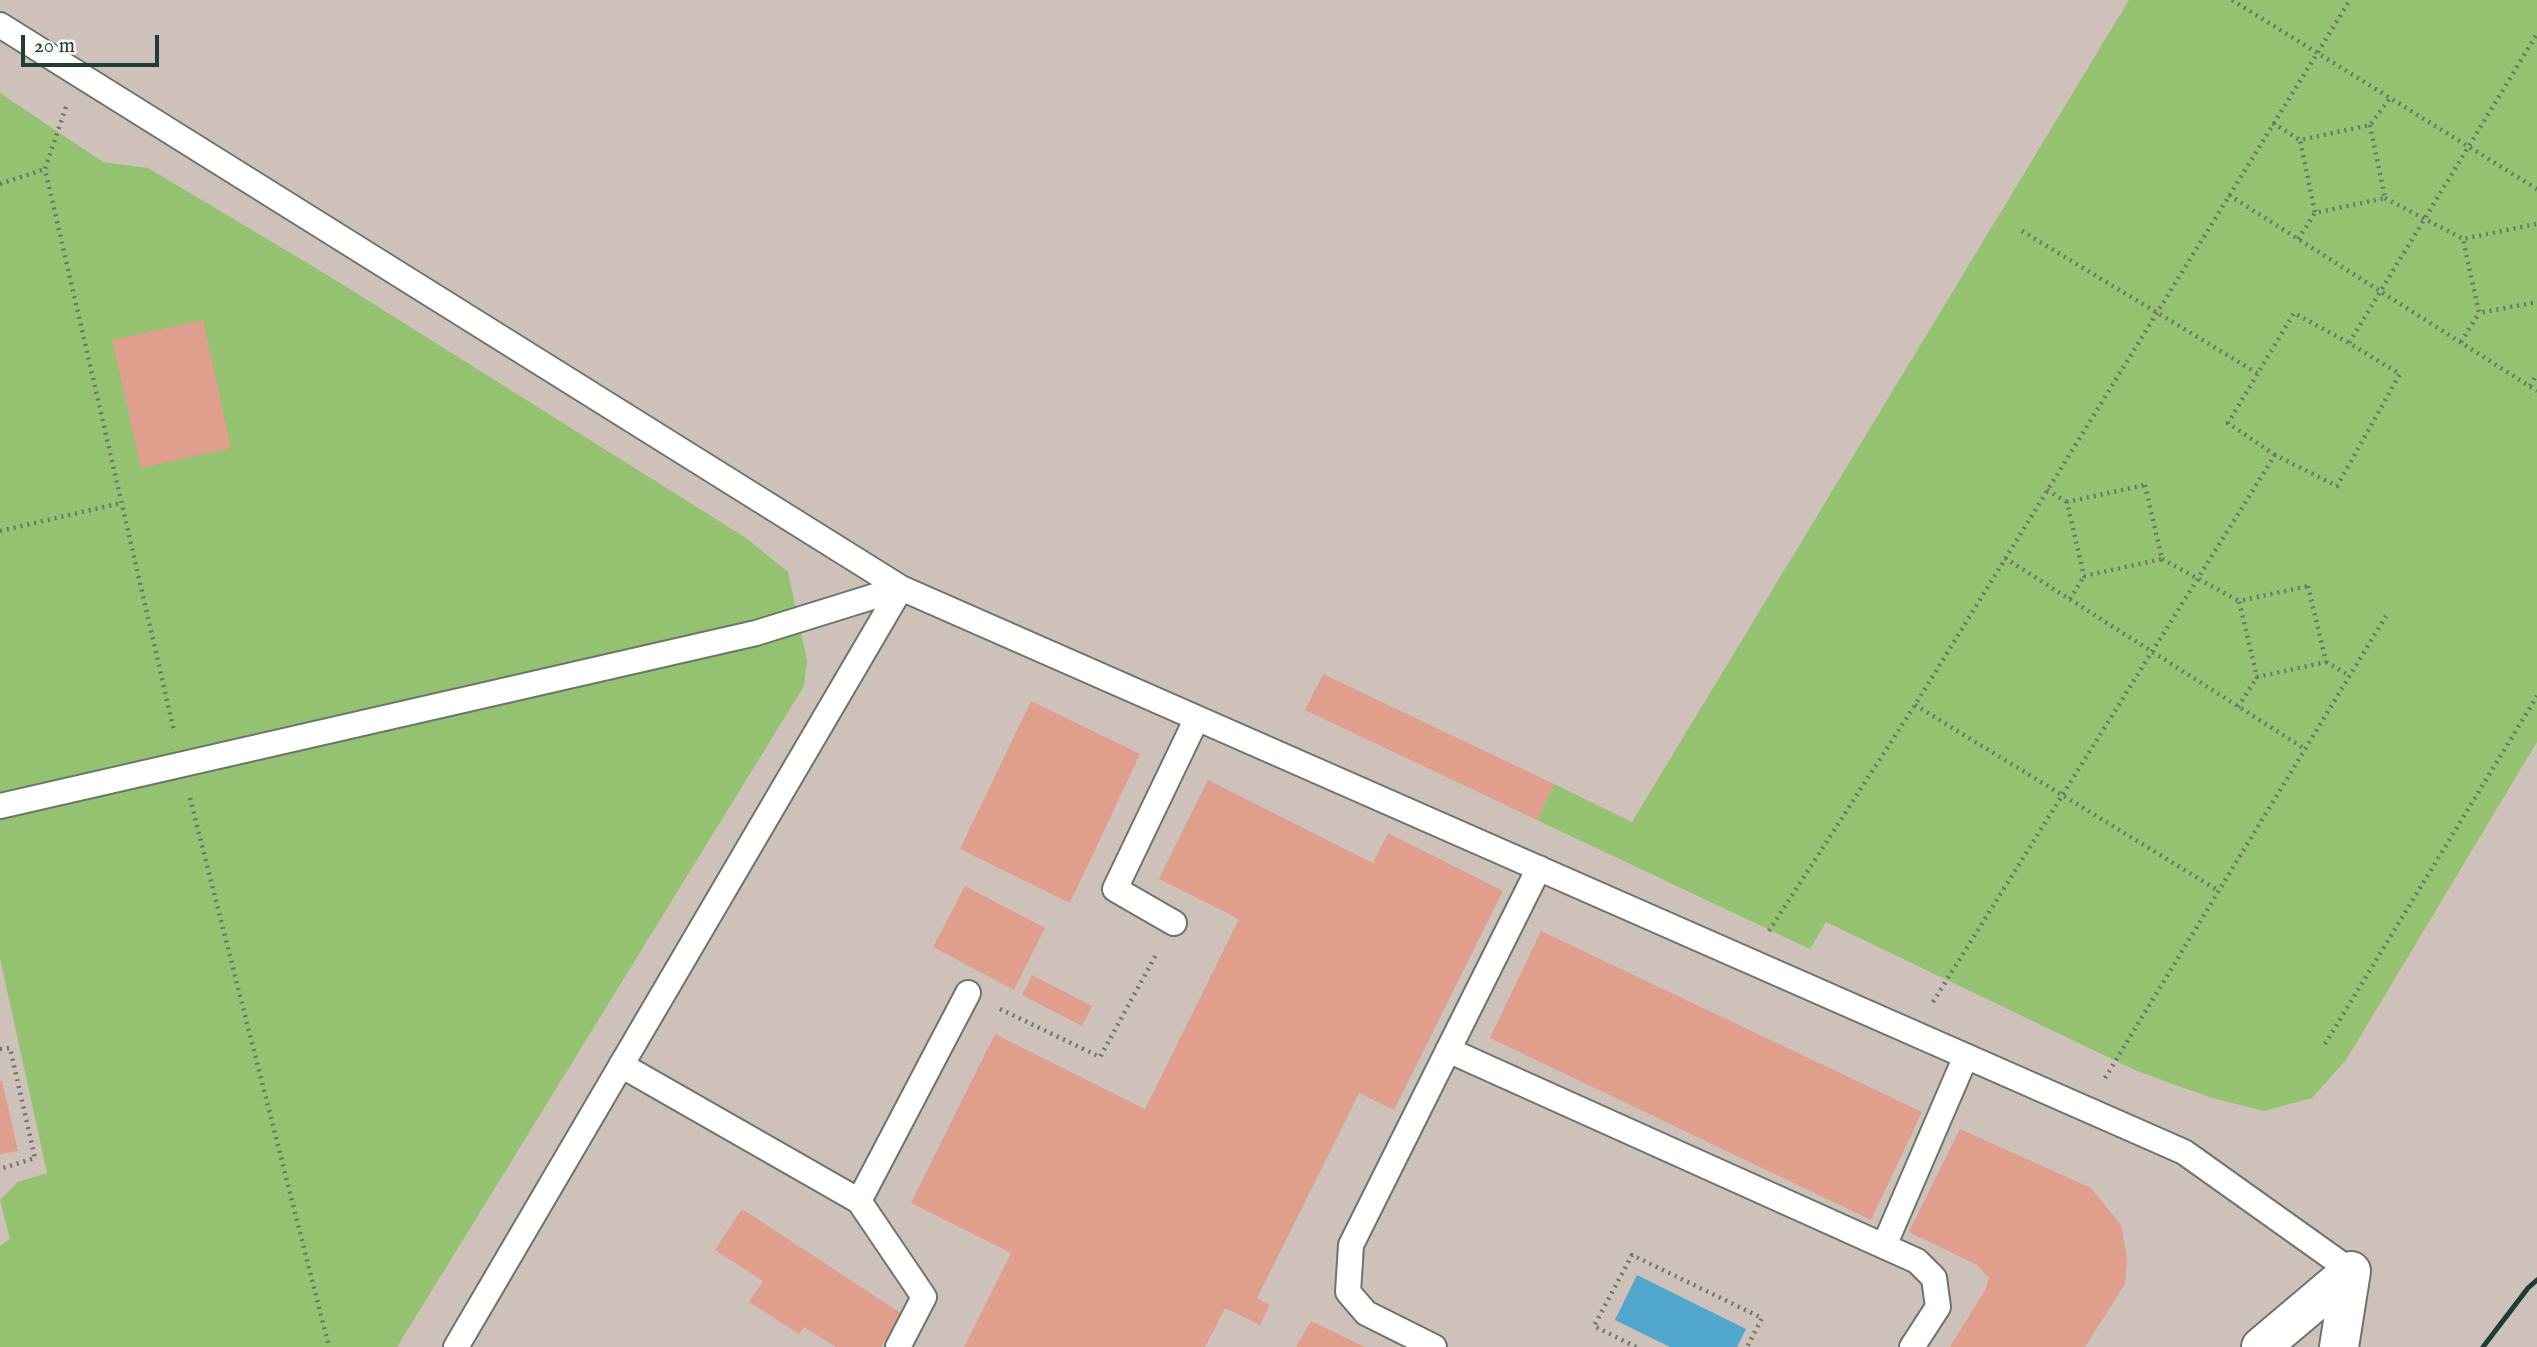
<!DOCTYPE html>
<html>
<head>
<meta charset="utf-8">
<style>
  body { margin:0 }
  #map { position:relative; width:2537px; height:1347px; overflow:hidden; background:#f2e3c9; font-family:"IM FELL English",serif }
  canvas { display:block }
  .scale { position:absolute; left:21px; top:35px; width:138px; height:32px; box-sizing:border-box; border:4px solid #1f3d34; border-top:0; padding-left:9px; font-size:21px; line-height:24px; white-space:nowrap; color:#1f3d34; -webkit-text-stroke:5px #f6f6f2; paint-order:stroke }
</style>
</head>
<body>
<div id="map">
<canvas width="2537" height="1347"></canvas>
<div class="scale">20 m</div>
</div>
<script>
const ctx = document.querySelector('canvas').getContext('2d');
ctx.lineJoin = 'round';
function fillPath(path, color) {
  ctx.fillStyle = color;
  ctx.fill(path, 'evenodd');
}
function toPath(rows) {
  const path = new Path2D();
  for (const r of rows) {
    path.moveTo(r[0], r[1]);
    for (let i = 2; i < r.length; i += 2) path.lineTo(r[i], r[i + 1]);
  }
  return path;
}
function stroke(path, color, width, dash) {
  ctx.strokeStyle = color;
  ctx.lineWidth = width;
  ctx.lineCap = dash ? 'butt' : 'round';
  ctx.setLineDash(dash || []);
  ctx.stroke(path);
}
fillPath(toPath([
  [0,0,2537,0,2537,1347,0,1347]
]), '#cec1ba');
fillPath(toPath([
  [2129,0,2537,0,2537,742,2346,1060,2312,1098,2264,1111,2212,1098,2137,1071,1826,922,1810,949,1537,820,1554,784,1632,822],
  [0,93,103,162,148,168,329,276,746,538,788,572,807,660,804,686,397,1347,0,1347,0,1246,10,1239,0,1200,18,1182,47,1173,0,958]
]), '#94c270');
fillPath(toPath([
  [1637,1275,1746,1329,1737,1347,1670,1347,1615,1320]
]), '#50a6cc');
fillPath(toPath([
  [203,320,231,448,141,468,112,340],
  [1323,674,1554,784,1537,820,1305,710],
  [1031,701,1140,754,1070,903,960,849],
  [1208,780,1373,863,1388,833,1503,891,1394,1110,1359,1093,1257,1298,1270,1305,1260,1325,1225,1308,1205,1347,964,1347,1011,1253,911,1203,995,1034,1145,1109,1239,919,1159,879],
  [965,886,1045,928,1014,990,933,947],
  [1541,931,1922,1112,1871,1220,1490,1038],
  [1032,975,1092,1006,1082,1026,1022,995],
  [0,1081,2,1081,18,1151,0,1154],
  [1960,1129,2091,1188,2121,1225,2127,1258,2125,1284,2085,1347,1950,1347,1985,1290,1989,1278,1977,1265,1909,1232],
  [742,1209,902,1314,881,1347,836,1347,804,1327,799,1334,749,1302,763,1281,715,1250],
  [1311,1321,1365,1347,1296,1347]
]), '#e09e8d');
const lane = toPath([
  [0,25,901,588,2184,1152,2351,1271],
  [0,806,756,633,901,588,456,1347],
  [1174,923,1115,889,1197,718],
  [1448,1050,1917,1261,1934,1278,1938,1307,1912,1347],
  [621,1065,859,1201,924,1297,898,1347],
  [859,1201,968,993],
  [1884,1246,1966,1056],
  [1434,1347,1366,1313,1348,1292,1351,1245,1539,868]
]);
const secondary = toPath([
  [2261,1347,2351,1271,2339,1347]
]);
stroke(lane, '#697768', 28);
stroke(secondary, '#697768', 42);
stroke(toPath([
  [2232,0,2537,189],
  [66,107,45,169,174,731],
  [2273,123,2300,140],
  [2370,125,2385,198,2315,213,2300,140,2370,125,2390,98],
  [0,184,45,169],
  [2229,195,2537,391],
  [2385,198,2463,239],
  [2536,224,2463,239,2479,313,2537,302],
  [2022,231,2257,373],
  [2298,239,2315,213],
  [2461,342,2479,313],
  [2530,386,2537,374],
  [2275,455,2228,423,2294,313,2349,343],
  [2145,485,2162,559,2084,576,2067,502,2145,485],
  [2047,490,2067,502],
  [0,531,121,503],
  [2005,558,2305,749],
  [2162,559,2239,601],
  [2308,586,2326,662,2257,677,2239,601,2308,586],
  [2070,599,2084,576],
  [2326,662,2350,676],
  [1915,705,2219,891],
  [2238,707,2257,677],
  [190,798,329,1347],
  [1769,931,1915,705,2350,0],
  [1933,1002,2275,455,2337,486,2400,374,2349,343,2537,34],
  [1000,1009,1100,1057,1157,953],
  [2325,1044,2537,696],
  [0,1049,10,1048,35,1158,0,1169],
  [2105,1078,2386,616],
  [1636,1347,1594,1326,1632,1255,1762,1318,1747,1347]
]), '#697768', 4.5, [2, 5]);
stroke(lane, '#fff', 24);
stroke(secondary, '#fff', 38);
stroke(toPath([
  [2483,1347,2528,1288,2537,1280]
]), '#1f3d34', 5);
</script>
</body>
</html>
